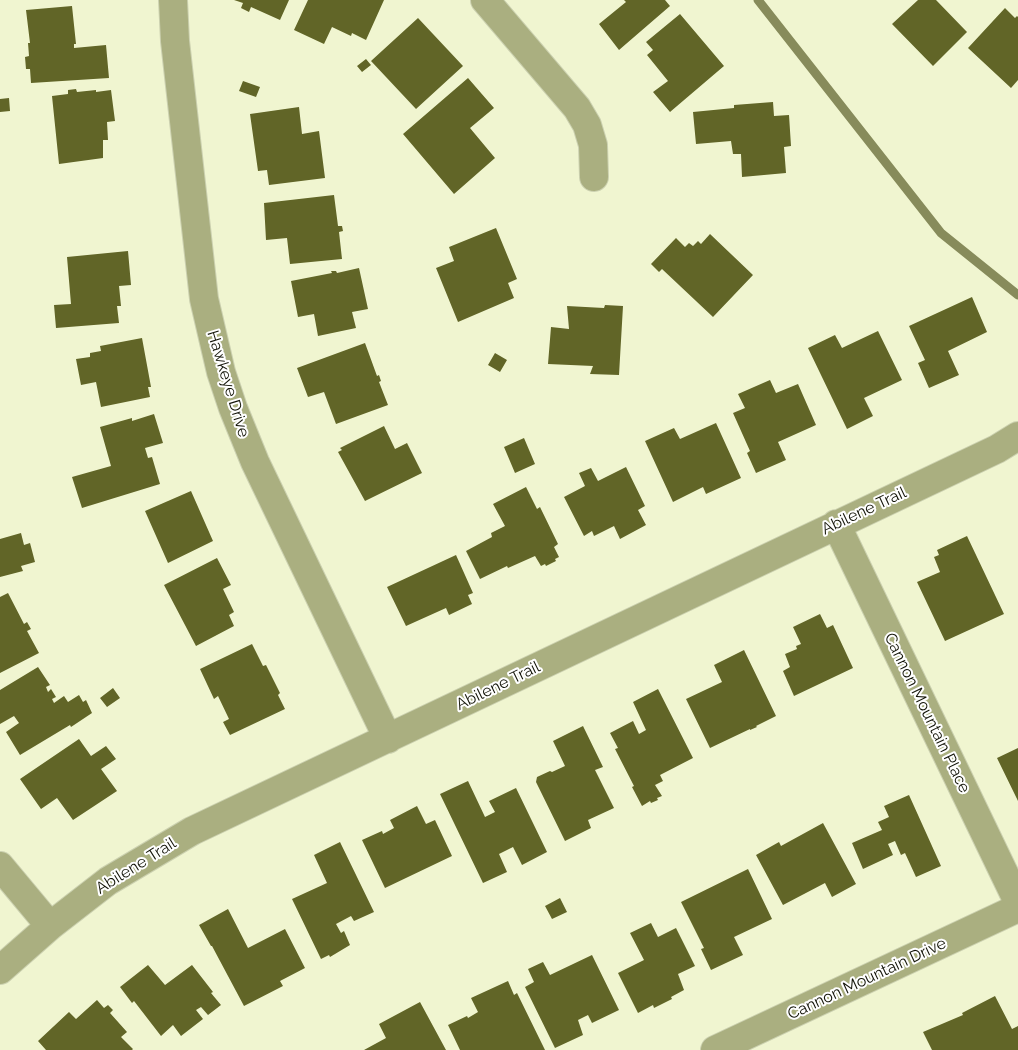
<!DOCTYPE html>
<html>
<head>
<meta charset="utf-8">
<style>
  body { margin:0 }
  canvas { display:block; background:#f0f5d0 }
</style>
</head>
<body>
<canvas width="1018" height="1050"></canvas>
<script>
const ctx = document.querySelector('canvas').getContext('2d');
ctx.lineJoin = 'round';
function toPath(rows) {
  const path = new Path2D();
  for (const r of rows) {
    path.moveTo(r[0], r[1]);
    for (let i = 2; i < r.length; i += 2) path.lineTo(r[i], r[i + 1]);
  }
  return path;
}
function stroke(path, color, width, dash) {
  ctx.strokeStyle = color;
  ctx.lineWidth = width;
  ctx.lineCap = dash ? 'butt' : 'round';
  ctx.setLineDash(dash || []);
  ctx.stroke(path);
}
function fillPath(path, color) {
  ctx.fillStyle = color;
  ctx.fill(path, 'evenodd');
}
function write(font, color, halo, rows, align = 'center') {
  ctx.font = font + ' Raleway,sans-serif';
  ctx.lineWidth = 4;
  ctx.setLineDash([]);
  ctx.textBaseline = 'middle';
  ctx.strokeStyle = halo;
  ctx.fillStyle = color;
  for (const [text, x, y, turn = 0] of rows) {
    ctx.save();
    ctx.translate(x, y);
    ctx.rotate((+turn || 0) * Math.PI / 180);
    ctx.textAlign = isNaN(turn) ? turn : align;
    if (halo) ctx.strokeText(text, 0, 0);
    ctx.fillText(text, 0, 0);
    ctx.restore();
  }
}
stroke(toPath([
  [758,0,941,233,1018,295]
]), '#878b5b', 9);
fillPath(toPath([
  [234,0,289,0,280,20,251,7,249,12,241,8,243,3],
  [308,0,384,0,366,40,352,33,351,36,332,27,324,44,294,30],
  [624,0,665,0,670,6,619,50,599,24,626,2],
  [918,0,936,0,967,32,933,66,892,24],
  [72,6,76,44,74,44,74,48,106,45,109,78,31,83,30,69,26,69,25,57,29,56,28,43,30,43,26,10],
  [1005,8,1015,18,1017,16,1018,17,1018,80,1011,88,968,48],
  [680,14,724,66,670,112,653,92,668,81,647,55,653,50,646,42],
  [418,18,463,66,416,109,371,61],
  [366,59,371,65,362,72,357,66],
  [468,78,494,108,470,128,495,158,454,194,403,134],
  [243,81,260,87,256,97,239,91],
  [76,89,77,92,96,90,96,92,111,90,115,121,107,122,108,140,103,140,103,158,59,164,52,96,68,94,68,90],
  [9,98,10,111,0,112,0,99],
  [773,102,774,116,789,115,791,146,784,147,786,173,742,177,741,154,733,154,731,141,696,144,693,112,734,108,734,105],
  [299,107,302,134,319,131,325,178,269,185,267,170,258,171,250,114],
  [334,195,338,226,342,226,343,231,339,232,342,259,290,264,287,238,266,240,264,203],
  [496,228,517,279,508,283,514,298,458,322,436,268,454,261,449,247],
  [710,234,753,275,713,317,662,269,659,272,651,264,676,238,685,247,689,243,693,246,698,241,701,244],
  [128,251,131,285,119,286,121,306,117,306,119,323,56,328,54,305,71,304,67,257],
  [359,268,368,309,352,312,356,328,318,336,314,314,298,317,291,281,332,273,331,271,336,271,337,273],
  [972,297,987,332,948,351,959,375,929,388,918,363,925,360,909,326],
  [605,305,623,306,619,375,590,374,593,366,548,364,551,327,569,329,567,306,604,308],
  [878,331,902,380,864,398,873,416,847,429,808,348,835,335,842,348],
  [142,338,151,387,148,387,150,397,101,407,96,382,81,385,76,359,90,357,90,353,101,351,100,346],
  [365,343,377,376,379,375,381,381,379,382,388,405,336,424,324,392,308,397,297,368],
  [495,353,507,360,500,372,488,365],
  [770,380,776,393,798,384,816,425,778,442,786,460,756,473,747,453,750,451,733,413,745,408,738,394],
  [154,414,163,443,145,448,148,458,152,457,160,484,82,508,72,477,111,466,100,427,132,418,132,421],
  [716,423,741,478,706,494,703,487,673,502,645,441,674,428,680,439],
  [384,426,395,449,407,443,422,473,365,501,338,452,342,450,340,448],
  [524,438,535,464,515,473,504,447],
  [626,467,645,506,638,510,646,525,620,539,614,526,594,536,592,531,584,536,564,497,585,486,579,473,591,468,598,481],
  [526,487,537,509,540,507,558,544,554,547,559,557,555,559,556,561,546,566,545,564,541,566,535,556,508,568,507,566,505,567,480,579,466,551,492,537,491,533,505,526,493,504],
  [191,491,213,541,168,563,145,511],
  [21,533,24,545,30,543,35,562,21,566,23,571,0,577,0,539],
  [967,536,1004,614,945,641,917,582,940,572,934,557,939,555,937,550],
  [456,555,473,593,468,595,472,604,449,615,446,608,406,626,387,587],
  [217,558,231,585,223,589,234,612,229,615,234,626,196,646,164,585],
  [8,593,24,624,27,622,31,629,27,631,39,653,0,673,0,597],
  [820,614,827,628,833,625,853,668,794,696,783,671,790,667,785,654,797,649,796,646,801,644,793,627],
  [252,644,263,666,266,665,280,693,278,695,285,709,230,735,223,722,229,719,218,696,214,699,200,669],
  [744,650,776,716,756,726,757,727,750,730,750,729,710,748,686,699,722,682,714,665],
  [38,667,50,685,46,687,48,692,51,689,56,697,52,699,54,703,64,696,68,702,79,695,83,702,86,700,92,713,71,727,70,725,20,755,6,732,19,723,14,716,0,724,0,690],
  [113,688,120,698,107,707,100,698],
  [658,689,693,758,660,775,663,781,655,785,662,796,657,798,658,800,651,803,650,801,642,806,632,787,634,786,615,749,618,748,610,733,633,721,639,734,646,730,633,702],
  [583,726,603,767,595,770,614,808,588,820,591,828,565,841,536,782,537,777,550,771,552,772,565,766,553,741],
  [79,739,91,756,106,746,116,759,101,769,117,791,73,820,57,798,41,809,20,779],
  [1018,748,1018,801,997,758],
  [468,781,485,817,495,812,489,801,516,788,547,852,522,865,513,847,499,854,507,872,483,883,440,794],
  [909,795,941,866,916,877,905,853,901,855,895,841,888,844,893,855,863,869,852,843,882,830,878,822,889,817,884,806],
  [417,806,426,824,435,820,452,856,385,888,362,840,382,831,383,834,394,828,390,820],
  [823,823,856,884,832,897,825,883,783,905,756,855,779,842,781,846],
  [340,842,374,912,354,921,351,916,336,924,341,933,344,931,350,945,330,957,329,955,321,959,292,899,327,883,314,855],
  [748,869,772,919,734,937,743,955,711,970,701,949,704,948,681,902],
  [560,898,567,912,552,919,545,906],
  [228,909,248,948,285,929,305,968,280,981,283,986,244,1006,212,946,211,946,199,925],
  [651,923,658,937,676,928,695,966,678,974,684,990,671,997,672,999,654,1008,653,1005,638,1013,618,973,644,960,630,933],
  [592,955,619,1010,592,1023,588,1015,578,1020,583,1035,555,1048,525,987,534,982,528,969,543,962,550,975],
  [148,965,165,985,192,965,213,992,211,993,221,1005,208,1015,201,1007,196,1010,203,1019,181,1036,173,1025,161,1036,134,1001,132,1003,120,987],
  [508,981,514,995,517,993,545,1050,460,1050,448,1025,467,1016,468,1018,478,1012,471,998],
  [995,996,1012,1029,1018,1026,1018,1050,932,1050,923,1032,963,1015,962,1013],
  [97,1000,104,1008,108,1005,113,1010,110,1013,127,1032,121,1037,133,1049,132,1050,46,1050,38,1041,69,1012,76,1019],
  [420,1002,446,1050,364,1050,386,1038,379,1024]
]), '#616527');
const minor = toPath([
  [173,0,175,41,204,299,221,372,233,408,255,462,388,739],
  [485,0,577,108,587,125,593,145,594,177],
  [836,524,1018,902],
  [0,866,50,926],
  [0,970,50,926,108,881,192,831,997,449,1018,436],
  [715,1050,1018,908]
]);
stroke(minor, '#ccd1b0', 30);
stroke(minor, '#aaaf80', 28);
write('16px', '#111206', '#fff', [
  ["Hawkeye Drive",228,384,73],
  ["Abilene Trail",864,511,-25],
  ["Abilene Trail",498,686,-26],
  ["Cannon Mountain Place",927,713,64],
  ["Abilene Trail",136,866,-32],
  ["Cannon Mountain Drive",867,979,-25]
]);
</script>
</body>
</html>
